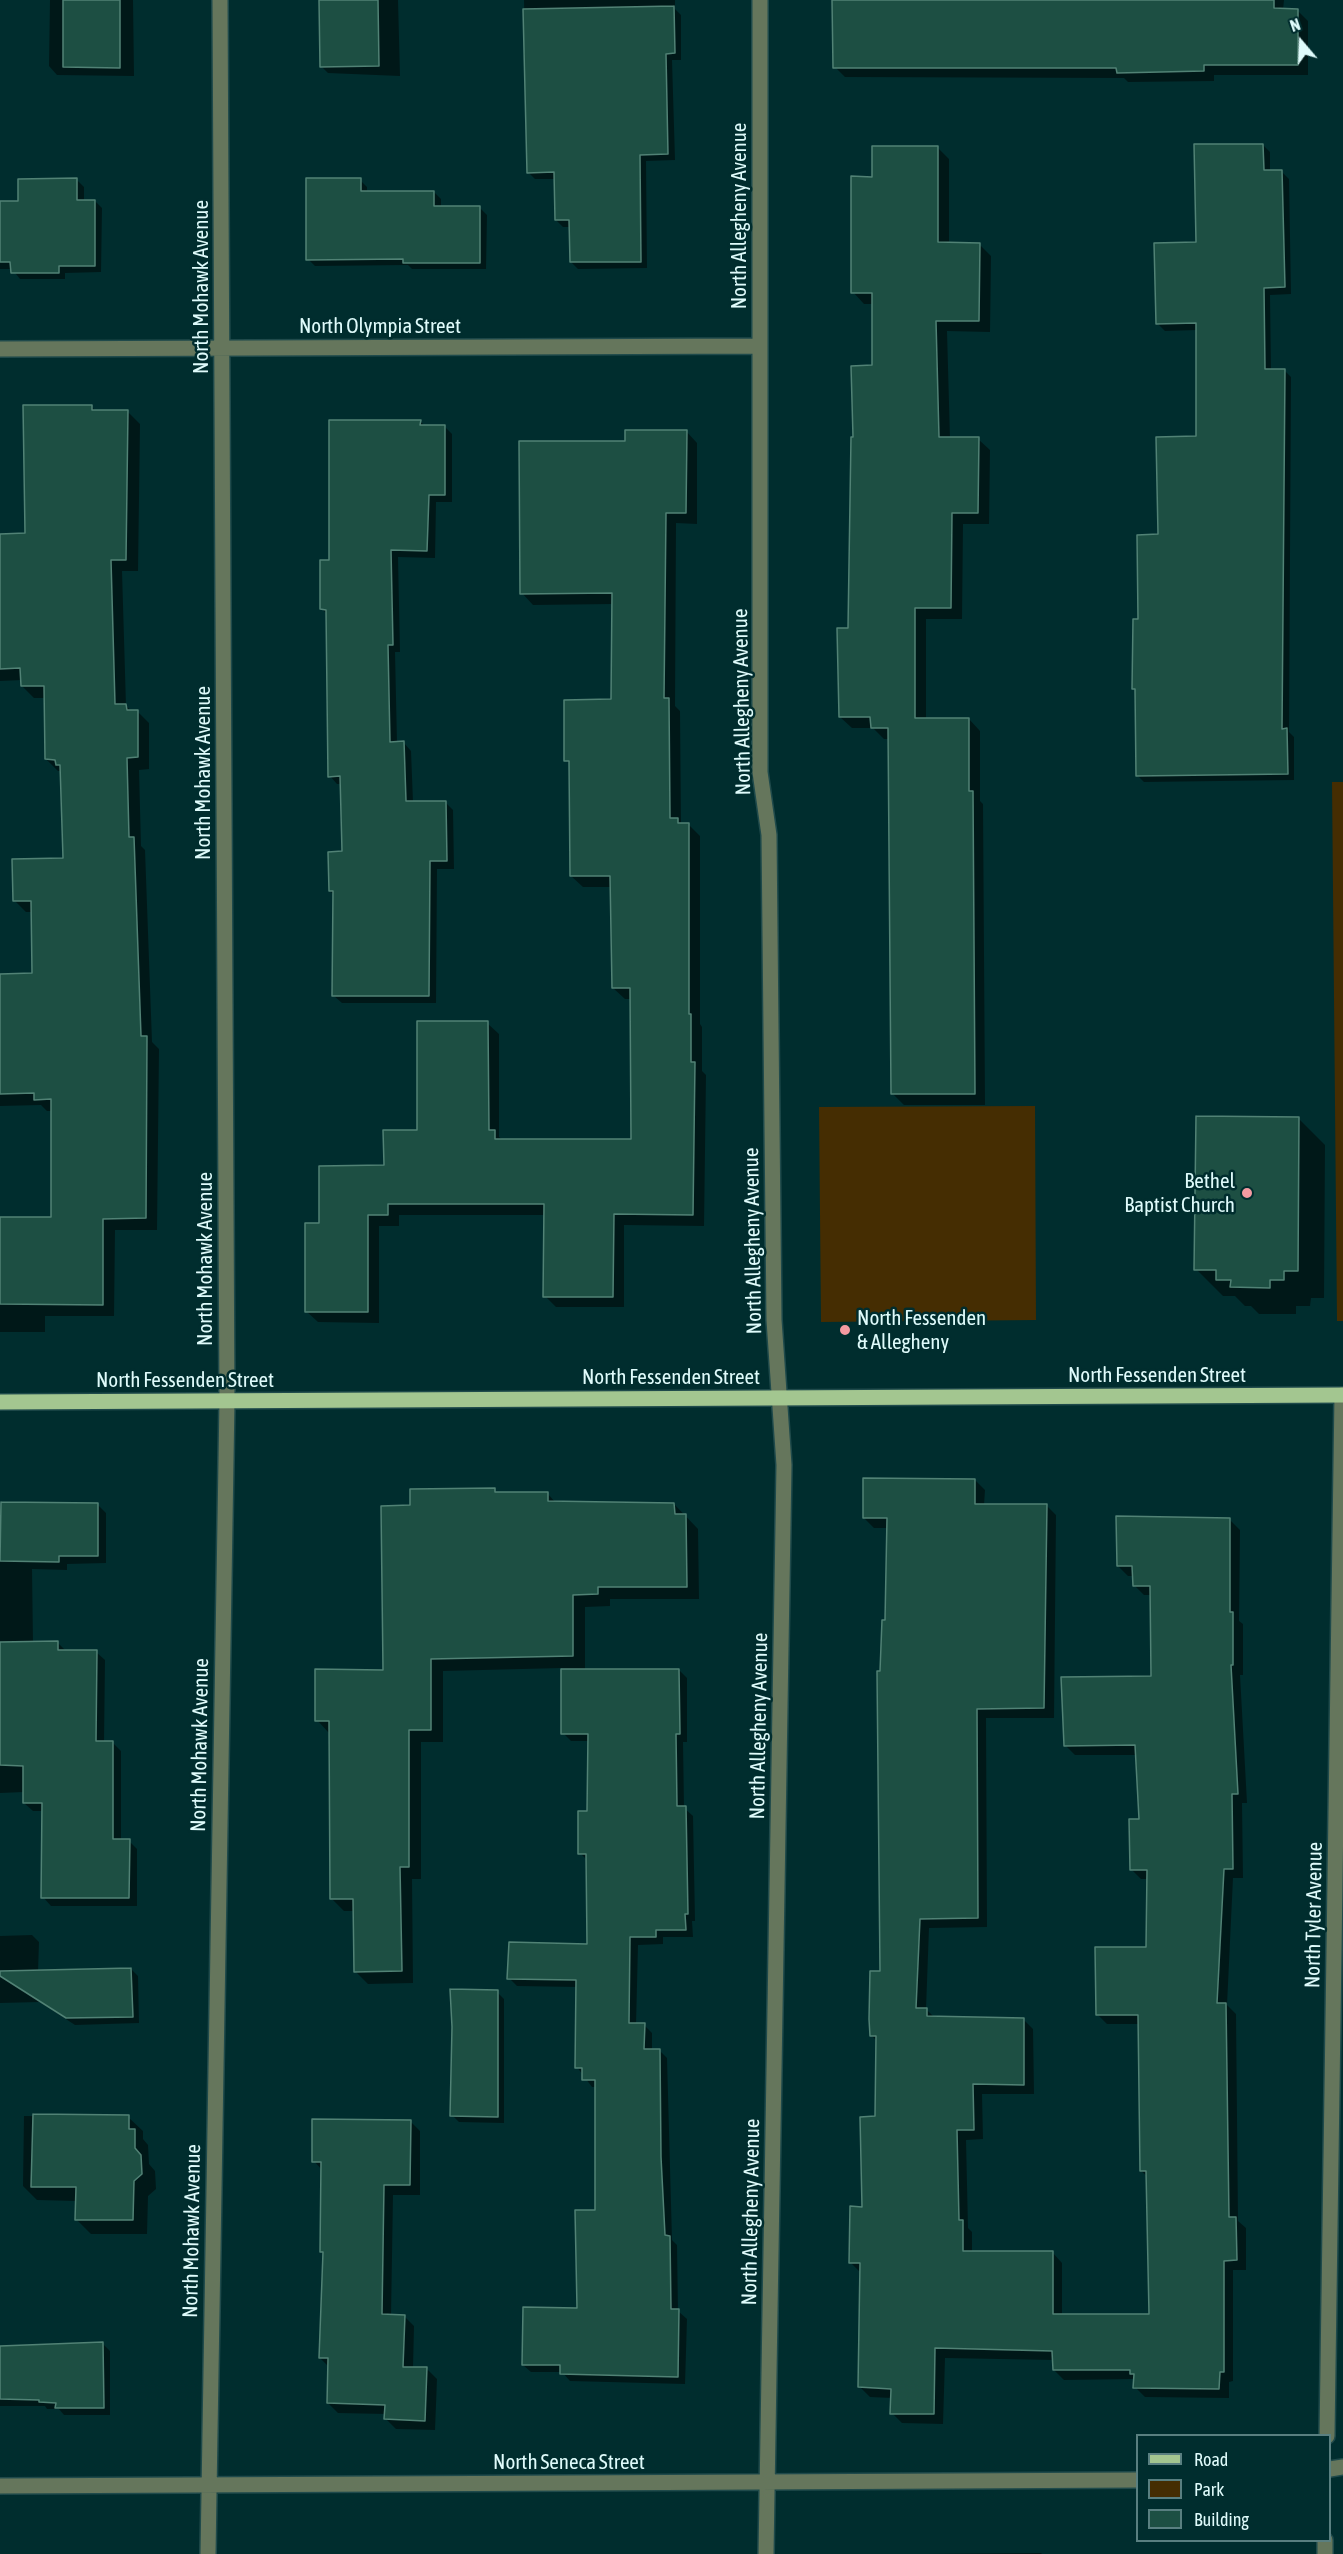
<!DOCTYPE html>
<html>
<head>
<meta charset="utf-8">
<style>
  body { margin:0 }
  #map { position:relative; width:1343px; height:2554px; overflow:hidden; background:#002d2e; font-family:"Asap Condensed",sans-serif }
  canvas { display:block }
  .legend { position:absolute; left:1136px; top:2434px; width:195px; height:108px; box-sizing:border-box; background:#002d2e; border:2px solid #597f80; margin:0; padding:8px 10px; list-style:none; font-size:18px; color:#dffbfb }
  .legend li { display:flex; align-items:center; gap:12px; height:30px }
  .legend b { width:30px; border:2px solid #597f80 }
  .north { position:absolute; left:1271px; top:12px; width:60px; height:60px; -webkit-text-stroke:4px #002d2e; paint-order:stroke; rotate:341deg; font-size:16px; font-weight:700; line-height:24px; text-align:center; color:#dffbfb }
  .north::after { content:''; display:block; margin:auto; width:21px; height:27px; background:#dffbfb; clip-path:polygon(50% 0,100% 100%,50% 72%,0 100%) }
</style>
</head>
<body>
<div id="map">
<canvas width="1343" height="2554"></canvas>
<ul class="legend">
<li><b style="height:8px;background:#a3c690"></b>Road</li>
<li><b style="height:16px;background:#452d02"></b>Park</li>
<li><b style="height:16px;background:#1d4f43"></b>Building</li>
</ul>
<div class="north">N</div>
</div>
<script>
const ctx = document.querySelector('canvas').getContext('2d');
ctx.lineJoin = 'round';
function fillPath(path, color) {
  ctx.fillStyle = color;
  ctx.fill(path, 'evenodd');
}
function toPath(rows) {
  const path = new Path2D();
  for (const r of rows) {
    path.moveTo(r[0], r[1]);
    for (let i = 2; i < r.length; i += 2) path.lineTo(r[i], r[i + 1]);
  }
  return path;
}
function stroke(path, color, width, dash) {
  ctx.strokeStyle = color;
  ctx.lineWidth = width;
  ctx.lineCap = dash ? 'butt' : 'round';
  ctx.setLineDash(dash || []);
  ctx.stroke(path);
}
function write(font, color, halo, rows, align = 'center') {
  ctx.font = font + ' "Asap Condensed",sans-serif';
  ctx.lineWidth = 5;
  ctx.setLineDash([]);
  ctx.textBaseline = 'middle';
  ctx.strokeStyle = halo;
  ctx.fillStyle = color;
  for (const [text, x, y, turn = 0] of rows) {
    ctx.save();
    ctx.translate(x, y);
    ctx.rotate((+turn || 0) * Math.PI / 180);
    ctx.textAlign = isNaN(turn) ? turn : align;
    if (halo) ctx.strokeText(text, 0, 0);
    ctx.fillText(text, 0, 0);
    ctx.restore();
  }
}
fillPath(toPath([
  [1332,782,1343,782,1343,1321,1337,1321],
  [1035,1106,1036,1320,821,1322,819,1107]
]), '#452d02');
fillPath(toPath([
  [50,0,133,0,134,76,57,75,49,66],
  [320,0,398,0,400,76,328,73,321,66],
  [524,0,675,0,675,9,681,15,681,60,672,60,675,160,646,161,647,268,578,269,571,262,571,227,563,227,556,220,556,179,535,179,528,172],
  [854,0,1284,0,1283,10,1298,11,1308,21,1308,75,1214,75,1214,81,1128,82,1124,78,845,77,835,67],
  [1263,145,1270,152,1270,171,1282,172,1289,179,1291,294,1270,295,1271,370,1284,370,1291,377,1289,732,1294,737,1294,780,1144,782,1137,775,1137,691,1133,688,1140,620,1160,536,1197,438,1197,330,1165,331,1158,324,1197,244],
  [937,147,949,159,949,244,979,244,991,256,990,332,947,331,950,439,978,439,990,450,989,524,963,524,962,619,926,619,926,719,969,719,980,731,980,801,983,804,985,1105,904,1105,892,1093,890,739,884,739,873,728,852,728,840,717,850,629,854,439,873,367,874,304,864,304,853,292,873,178],
  [77,180,84,187,84,201,95,201,102,208,101,272,65,273,65,279,20,279,12,269,0,269,0,203,19,202],
  [360,180,367,187,367,193,434,192,441,199,441,208,480,208,487,215,486,269,412,269,408,265,315,266,308,259],
  [91,406,97,412,128,412,140,424,138,571,122,571,126,706,132,711,137,711,149,723,149,769,139,770,141,846,145,850,152,1042,159,1049,157,1230,115,1230,114,1316,45,1316,45,1332,0,1332,0,1219,53,1218,52,1111,47,1111,41,1105,0,1106,0,975,34,974,33,912,26,912,14,900,64,859,61,771,58,771,46,759,46,698,34,698,22,686,22,680,0,681,0,535,26,534],
  [420,421,425,426,444,426,452,434,452,502,436,502,435,558,398,557,400,652,395,652,397,743,404,743,411,751,413,802,445,802,453,810,454,869,437,869,436,1003,342,1003,334,996,334,895,330,891,343,853,342,784,337,784,330,776,327,614,321,608,330,562],
  [686,431,697,443,697,524,676,523,675,706,680,711,681,825,688,824,700,836,700,1024,702,1027,702,1071,706,1075,704,1226,624,1225,624,1307,556,1307,545,1296,545,1215,399,1215,399,1226,379,1226,379,1323,318,1322,306,1311,320,1225,385,1167,419,1132,487,1023,499,1034,499,1137,503,1140,633,1141,632,999,625,999,613,988,612,887,583,887,571,876,571,765,566,760,613,700,613,604,533,605,522,593,626,443],
  [1298,1118,1325,1145,1324,1298,1311,1298,1310,1306,1296,1306,1296,1314,1259,1314,1251,1306,1245,1306,1235,1296,1223,1296,1196,1269],
  [975,1480,985,1490,984,1505,1046,1505,1056,1515,1054,1718,986,1718,987,1927,929,1928,926,2009,935,2018,1023,2019,1033,2029,1034,2094,982,2094,983,2139,966,2140,968,2228,972,2232,972,2253,1052,2252,1062,2263,1062,2316,1150,2316,1148,2177,1141,2171,1140,2024,1107,2024,1097,2014,1148,1948,1149,1879,1141,1879,1131,1869,1140,1821,1137,1755,1075,1755,1065,1745,1153,1677,1152,1595,1144,1595,1134,1585,1134,1576,1128,1576,1118,1566,1230,1520,1240,1530,1239,1621,1243,1624,1243,1675,1240,1675,1247,1803,1242,1803,1243,1878,1233,1878,1227,2005,1236,2014,1238,2221,1246,2228,1246,2270,1233,2270,1233,2381,1229,2382,1229,2398,1145,2397,1135,2387,1135,2379,1064,2380,1054,2370,1054,2360,945,2358,943,2424,902,2423,892,2413,892,2398,870,2397,860,2387,861,2273,851,2263,864,2208,876,2118,878,2042,871,2035,881,1973,882,1673,887,1621,888,1528,874,1528,864,1518],
  [494,1489,498,1494,547,1493,556,1503,674,1504,698,1529,699,1599,610,1599,610,1606,585,1607,585,1671,679,1670,687,1678,687,1742,683,1742,684,1808,693,1816,695,1921,692,1921,693,1937,663,1937,663,1944,638,1945,636,2025,644,2025,652,2033,652,2051,659,2050,667,2058,672,2240,677,2245,678,2311,687,2319,685,2384,570,2381,562,2372,531,2372,523,2365,578,2309,597,2211,596,2087,592,2087,577,2067,578,1987,517,1986,509,1978,588,1945,588,1861,580,1853,588,1812,590,1741,571,1741,563,1733,562,1668,443,1671,443,1742,421,1742,421,1879,412,1879,413,1983,368,1984,355,1971,354,1911,344,1911,331,1898,329,1733,317,1720,384,1671,412,1507],
  [97,1504,106,1513,106,1563,67,1564,67,1570,32,1569,33,1643,58,1643,66,1651,96,1652,105,1660,104,1742,112,1742,121,1751,121,1841,129,1841,137,1849,137,1906,51,1906,43,1897,43,1811,33,1811,24,1803,24,1792,0,1793,0,1521],
  [32,1935,39,1942,38,1972,131,1969,138,1976,139,2023,75,2025,40,2002,0,2003,0,1936],
  [497,1992,504,1999,504,2123,459,2122,452,2115],
  [24,2116,128,2117,143,2131,143,2139,148,2145,149,2164,155,2171,156,2189,148,2196,147,2234,91,2234,76,2219,77,2201,37,2200,23,2186],
  [410,2121,420,2131,420,2195,393,2195,391,2316,404,2316,414,2326,413,2368,427,2369,437,2379,435,2430,396,2429,386,2419,386,2414,338,2413,328,2403,329,2367,320,2358,324,2254,321,2251,322,2170,314,2161],
  [103,2344,110,2351,110,2415,64,2415,59,2409,47,2409,45,2406,0,2406,0,2347],
  [1041,2553,1042,2554,928,2554]
]), '#0007');
const building = toPath([
  [63,0,120,0,120,68,63,67,63,0],
  [319,0,378,0,379,66,320,67,319,0],
  [832,0,1274,0,1274,8,1298,9,1298,65,1204,65,1204,71,1117,73,1116,68,833,68,832,0],
  [674,6,675,53,666,54,668,154,640,155,641,262,570,262,569,220,555,220,554,172,527,173,523,9,674,6],
  [1194,144,1263,144,1264,170,1282,170,1285,287,1264,288,1265,369,1285,369,1282,729,1287,728,1288,774,1136,776,1135,689,1132,689,1133,619,1138,619,1137,535,1158,534,1156,437,1196,436,1196,323,1156,324,1154,243,1196,242,1194,144],
  [872,146,938,146,938,242,980,243,979,321,936,321,939,437,979,437,978,513,952,513,951,608,915,608,915,718,969,718,969,791,973,791,975,1094,891,1094,888,728,871,728,870,717,839,717,837,628,848,628,851,437,853,437,851,366,872,365,872,293,851,293,851,176,872,177,872,146],
  [77,178,77,200,95,200,95,266,59,266,59,273,11,273,10,262,0,262,0,201,18,201,18,179,77,178],
  [306,178,361,178,361,191,434,191,434,206,480,206,480,263,403,263,403,259,306,260,306,178],
  [23,405,92,405,92,410,128,410,126,560,111,560,115,704,126,704,127,710,138,710,138,757,127,758,129,837,134,837,141,1036,147,1036,146,1218,103,1219,103,1305,0,1304,0,1217,51,1217,51,1099,34,1100,34,1093,0,1094,0,974,32,973,31,901,13,901,12,859,63,858,60,765,56,765,55,760,45,759,44,686,21,686,20,668,0,669,0,534,25,533,23,405],
  [329,420,421,420,420,425,445,425,445,495,429,495,427,551,391,550,393,645,388,645,390,742,404,741,406,801,446,801,447,861,430,861,429,996,332,996,333,891,329,891,328,852,342,851,340,776,328,777,326,610,320,609,320,560,329,560,329,420],
  [625,430,687,430,686,513,666,513,664,698,669,698,670,818,678,818,678,823,689,823,689,1014,691,1014,691,1062,695,1062,693,1215,614,1214,613,1297,543,1297,544,1204,388,1204,388,1215,368,1215,368,1312,305,1312,305,1223,319,1223,319,1166,384,1165,383,1130,417,1130,417,1021,488,1021,489,1130,495,1130,495,1139,631,1139,630,988,612,988,610,876,570,876,569,761,564,761,564,700,611,699,612,593,520,594,519,441,625,441,625,430],
  [1196,1116,1299,1117,1298,1271,1284,1271,1284,1280,1270,1280,1270,1288,1230,1287,1231,1280,1216,1280,1216,1270,1194,1270,1196,1116],
  [863,1478,975,1479,975,1504,1047,1504,1044,1708,977,1709,978,1918,920,1919,916,2008,927,2008,927,2016,1024,2018,1024,2085,973,2084,974,2130,957,2130,959,2220,963,2220,963,2251,1053,2251,1053,2314,1149,2314,1146,2171,1140,2171,1138,2015,1096,2015,1095,1947,1146,1947,1147,1870,1130,1870,1129,1819,1139,1819,1135,1745,1064,1746,1061,1677,1151,1676,1150,1586,1133,1586,1132,1566,1117,1566,1116,1516,1230,1518,1230,1612,1233,1612,1233,1665,1231,1665,1238,1794,1232,1794,1233,1869,1224,1869,1217,2003,1226,2003,1229,2217,1236,2217,1237,2260,1224,2261,1224,2372,1220,2372,1219,2389,1133,2388,1134,2374,1130,2374,1130,2370,1053,2370,1052,2351,935,2348,934,2414,890,2414,891,2389,858,2387,860,2263,849,2263,850,2206,862,2207,860,2117,875,2116,876,2036,870,2036,869,2019,870,1971,880,1971,877,1671,880,1671,882,1620,885,1620,887,1518,863,1518,863,1478],
  [495,1488,495,1492,548,1492,548,1501,674,1503,675,1514,686,1514,687,1587,598,1587,598,1594,573,1595,573,1656,431,1659,431,1730,409,1730,409,1867,400,1867,402,1971,354,1972,353,1899,330,1899,329,1721,315,1721,315,1669,383,1670,381,1506,410,1505,410,1489,495,1488],
  [1,1502,98,1503,98,1556,59,1556,59,1562,0,1561,1,1502],
  [58,1641,58,1650,97,1650,96,1741,113,1741,113,1839,130,1839,129,1898,41,1898,42,1803,23,1803,23,1766,0,1765,0,1642,58,1641],
  [561,1669,679,1669,680,1734,676,1734,677,1806,686,1806,688,1914,685,1914,686,1930,656,1930,656,1937,630,1937,629,2023,645,2023,644,2049,660,2049,661,2157,665,2235,670,2236,671,2309,679,2309,678,2377,560,2374,560,2365,522,2365,523,2307,577,2308,575,2210,595,2210,595,2080,582,2080,582,2068,575,2068,576,1980,507,1979,509,1942,587,1944,586,1854,578,1854,578,1811,587,1811,588,1734,561,1734,561,1669],
  [131,1968,133,2017,66,2018,0,1976,0,1971,131,1968],
  [450,1989,498,1990,498,2117,450,2116,452,2027,450,1989],
  [33,2114,129,2115,129,2129,135,2129,135,2148,141,2155,142,2174,134,2181,133,2220,75,2220,76,2187,31,2187,33,2114],
  [312,2119,411,2120,410,2185,384,2185,382,2314,405,2315,403,2367,427,2367,425,2421,384,2419,385,2405,327,2403,328,2358,319,2358,323,2252,320,2252,321,2162,312,2162,312,2119],
  [103,2342,104,2408,55,2408,56,2403,39,2402,39,2400,0,2399,0,2346,103,2342]
]);
fillPath(building, '#1d4f43');
stroke(building, '#518275', 1.5);
const minor = toPath([
  [760,0,760,772,769,835,774,1320,784,1465,766,2554],
  [0,349,760,346],
  [1327,2436,1342,1395],
  [1330,2469,1343,2467],
  [0,2486,1138,2480],
  [208,2554,227,1400,220,0],
  [1325,2554,1325,2540]
]);
const major = toPath([
  [0,1402,1343,1395]
]);
stroke(minor, '#1f4a4b', 18);
stroke(major, '#1f4a4b', 18);
stroke(minor, '#65765c', 15);
stroke(major, '#a3c690', 15);
for (const [x, y, r, color] of [
  [1247,1193,6,"#f49aa1"],
  [845,1330,6,"#f49aa1"]
]) {
  const dot = new Path2D();
  dot.arc(x, y, r, 0, 2 * Math.PI);
  ctx.fillStyle = color;
  ctx.fill(dot);
  stroke(dot, '#002d2e', 2);
}
write('21px', '#dffbfb', '#002d2e', [
  ["North Allegheny Avenue",739,216,-90],
  ["North Mohawk Avenue",201,287,-90],
  ["North Olympia Street",380,326],
  ["North Allegheny Avenue",742,702,-91],
  ["North Mohawk Avenue",203,773,-90],
  ["North Allegheny Avenue",753,1241,-91],
  ["North Mohawk Avenue",205,1259,-90],
  ["North Fessenden Street",1157,1375],
  ["North Fessenden Street",671,1377],
  ["North Fessenden Street",185,1380],
  ["North Allegheny Avenue",759,1726,-89],
  ["North Mohawk Avenue",200,1745,-89],
  ["North Tyler Avenue",1314,1915,-89],
  ["North Allegheny Avenue",751,2212,-89],
  ["North Mohawk Avenue",192,2231,-89],
  ["North Seneca Street",569,2462]
]);
write('21px', '#dffbfb', '#002d2e', [
  ["Bethel",1235,1181],
  ["Baptist Church",1235,1205],
  ["North Fessenden",857,1318,"left"],
  ["& Allegheny",857,1342,"left"]
], 'right');
</script>
</body>
</html>
